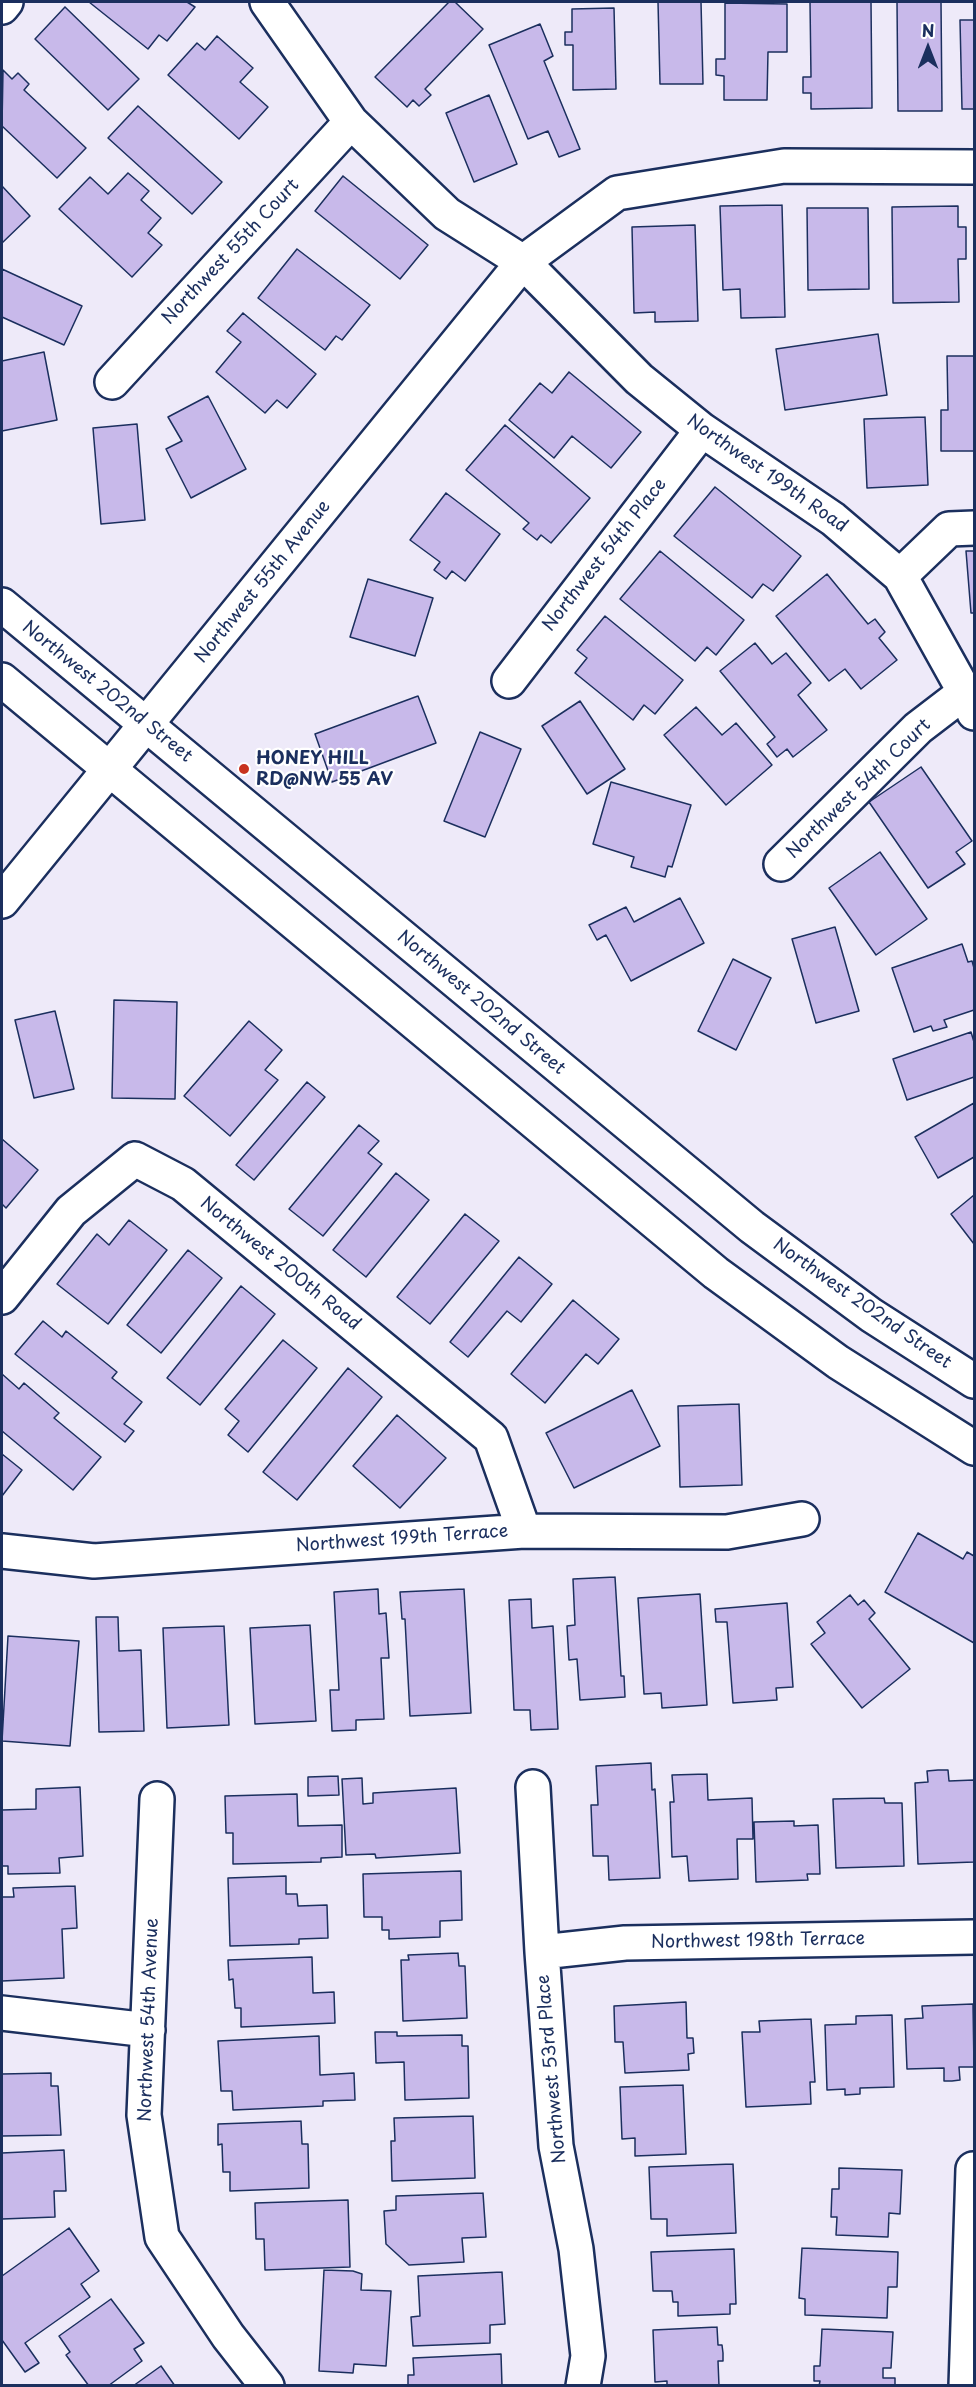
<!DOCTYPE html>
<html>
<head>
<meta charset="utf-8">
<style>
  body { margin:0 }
  #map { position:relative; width:976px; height:2387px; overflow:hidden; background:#eeeaf9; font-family:"Playpen Sans",sans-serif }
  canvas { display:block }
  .frame { position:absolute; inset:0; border:3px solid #1b2f5e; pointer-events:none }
  .north { position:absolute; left:898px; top:18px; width:60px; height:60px; -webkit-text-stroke:4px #fff; paint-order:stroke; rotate:0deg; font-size:16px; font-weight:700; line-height:24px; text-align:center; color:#1b2f5e }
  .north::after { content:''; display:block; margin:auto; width:21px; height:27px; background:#1b2f5e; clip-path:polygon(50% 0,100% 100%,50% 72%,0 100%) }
</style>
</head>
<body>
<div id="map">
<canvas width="976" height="2387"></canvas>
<div class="frame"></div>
<div class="north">N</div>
</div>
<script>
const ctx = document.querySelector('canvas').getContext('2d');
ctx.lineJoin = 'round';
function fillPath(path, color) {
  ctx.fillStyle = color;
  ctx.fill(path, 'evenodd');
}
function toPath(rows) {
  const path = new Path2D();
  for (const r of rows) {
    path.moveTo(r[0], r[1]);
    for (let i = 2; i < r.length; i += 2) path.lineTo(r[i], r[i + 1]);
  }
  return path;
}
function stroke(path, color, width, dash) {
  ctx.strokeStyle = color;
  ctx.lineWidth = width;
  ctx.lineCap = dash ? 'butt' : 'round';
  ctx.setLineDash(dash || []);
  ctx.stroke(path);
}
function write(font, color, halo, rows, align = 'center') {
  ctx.font = font + ' "Playpen Sans",sans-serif';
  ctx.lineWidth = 4.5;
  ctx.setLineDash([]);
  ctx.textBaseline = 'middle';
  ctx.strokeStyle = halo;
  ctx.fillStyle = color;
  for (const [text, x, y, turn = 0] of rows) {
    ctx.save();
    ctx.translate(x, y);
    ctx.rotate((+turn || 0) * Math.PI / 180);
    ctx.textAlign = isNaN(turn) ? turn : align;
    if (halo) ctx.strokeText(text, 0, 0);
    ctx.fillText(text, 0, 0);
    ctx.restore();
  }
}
const building = toPath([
  [89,2,187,2,195,7,167,41,159,35,148,49,89,2],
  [449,2,455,2,483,29,425,89,431,95,419,106,413,100,407,107,375,77,449,2],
  [658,2,701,2,703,84,660,84,658,2],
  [810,2,871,2,872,108,811,109,811,93,803,93,803,77,811,77,810,2],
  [897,2,941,2,942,111,898,111,897,2],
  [725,3,787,4,787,52,768,52,767,100,724,100,724,76,716,75,716,59,725,59,725,3],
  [65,7,139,79,108,110,35,39,65,7],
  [614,8,616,89,573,90,573,45,565,45,565,32,572,32,572,9,614,8],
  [960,20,974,20,974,109,962,109,960,20],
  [540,24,553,56,544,61,580,149,559,157,548,131,528,139,489,45,540,24],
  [217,36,253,68,240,82,268,107,239,139,168,75,197,43,205,50,217,36],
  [3,70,12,79,18,73,29,84,24,90,86,148,57,178,2,126,3,70],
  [489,95,517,164,474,182,446,113,489,95],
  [138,106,222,182,192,214,108,138,138,106],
  [128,173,149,191,141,200,161,218,148,233,162,245,132,277,59,209,90,177,108,194,128,173],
  [343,176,428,245,400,279,315,211,343,176],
  [2,186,30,216,2,243,2,186],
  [782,205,785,317,741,318,740,289,723,290,720,206,782,205],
  [958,206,958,227,966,227,966,259,958,259,959,302,893,303,892,207,958,206],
  [807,208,868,208,869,289,808,290,807,208],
  [695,225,698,321,655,322,655,312,634,313,632,227,695,225],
  [297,249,370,305,342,340,336,336,325,350,258,298,297,249],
  [2,269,82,306,64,345,2,317,2,269],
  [243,313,316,374,287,408,277,400,265,413,216,372,241,342,227,331,243,313],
  [878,334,887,395,785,410,776,349,878,334],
  [44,352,57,420,2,431,2,361,44,352],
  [947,356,974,356,974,451,941,451,941,410,948,410,947,356],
  [569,372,641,432,611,468,572,436,554,458,509,420,540,383,552,393,569,372],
  [208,396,246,469,191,498,166,449,182,441,168,417,208,396],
  [925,417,928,485,867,488,864,419,925,417],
  [137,424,145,520,101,524,93,428,137,424],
  [505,425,590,498,551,543,541,535,537,540,523,529,529,523,466,470,505,425],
  [715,487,801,556,773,591,763,584,752,598,674,536,715,487],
  [446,493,500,534,465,581,452,571,446,579,434,570,440,562,410,540,446,493],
  [660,551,744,620,716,655,707,647,695,661,620,599,660,551],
  [966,551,974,551,974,613,971,613,966,551],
  [827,574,868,624,875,619,885,632,879,638,897,660,861,689,845,669,829,681,776,616,827,574],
  [368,579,433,598,415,656,350,637,368,579],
  [605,616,683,680,655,714,644,705,633,720,575,673,587,658,577,650,605,616],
  [755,643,772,664,786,653,811,683,798,695,827,730,793,757,787,749,777,757,767,744,775,737,720,671,755,643],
  [418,696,436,743,332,782,315,734,418,696],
  [580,701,625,769,587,794,542,726,580,701],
  [696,707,722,735,736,723,772,765,726,805,664,735,696,707],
  [480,732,521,749,485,837,444,821,480,732],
  [921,767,972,841,956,852,965,864,928,888,869,802,921,767],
  [611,782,691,805,672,867,668,866,665,877,631,867,634,857,593,844,611,782],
  [880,852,927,919,876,955,829,888,880,852],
  [680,898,704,943,631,981,606,935,597,940,589,925,626,907,634,922,680,898],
  [835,927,859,1011,816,1023,792,939,835,927],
  [962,944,968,962,972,961,974,968,974,1010,944,1020,947,1027,933,1031,931,1026,914,1032,892,968,962,944],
  [733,959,771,978,736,1050,698,1031,733,959],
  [114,1000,177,1002,175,1099,112,1098,114,1000],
  [55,1011,74,1089,34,1098,15,1020,55,1011],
  [249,1021,282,1050,265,1070,278,1080,230,1136,184,1096,249,1021],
  [971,1032,974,1042,974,1077,907,1100,893,1059,971,1032],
  [307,1082,325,1097,254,1180,236,1165,307,1082],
  [974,1103,974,1157,938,1178,915,1137,974,1103],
  [359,1125,379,1141,368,1153,382,1164,323,1236,289,1209,359,1125],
  [2,1139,38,1170,6,1208,2,1204,2,1139],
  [396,1173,429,1200,366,1277,333,1250,396,1173],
  [974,1195,974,1244,951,1214,974,1195],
  [465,1214,499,1241,430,1324,397,1297,465,1214],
  [129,1220,167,1250,108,1324,57,1284,97,1234,109,1245,129,1220],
  [188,1250,222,1278,161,1353,127,1325,188,1250],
  [519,1257,552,1284,521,1322,507,1311,468,1357,450,1342,519,1257],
  [241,1286,275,1314,200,1405,167,1378,241,1286],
  [573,1300,619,1339,598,1364,586,1354,545,1403,511,1374,573,1300],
  [43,1321,62,1337,66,1331,117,1372,112,1378,142,1402,124,1424,134,1431,125,1442,15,1354,43,1321],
  [283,1340,317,1368,248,1452,228,1435,239,1421,225,1409,283,1340],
  [348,1368,382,1397,297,1500,263,1472,348,1368],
  [2,1374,19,1389,24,1383,59,1413,54,1418,101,1457,73,1490,2,1431,2,1374],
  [632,1390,660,1446,574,1488,546,1433,632,1390],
  [739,1404,742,1485,680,1487,678,1406,739,1404],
  [397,1415,446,1458,400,1508,353,1466,397,1415],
  [2,1454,22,1470,2,1496,2,1454],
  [918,1533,963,1559,967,1552,974,1556,974,1643,885,1592,918,1533],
  [615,1577,621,1676,624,1676,625,1697,580,1700,577,1659,569,1660,567,1626,575,1625,573,1579,615,1577],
  [378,1589,379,1614,386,1613,389,1658,381,1658,384,1719,356,1720,356,1730,332,1731,330,1690,339,1690,334,1592,378,1589],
  [464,1589,471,1713,410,1716,405,1619,402,1619,400,1592,464,1589],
  [700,1594,707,1705,662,1708,661,1693,644,1694,638,1598,700,1594],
  [850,1595,858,1605,864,1600,875,1613,869,1619,910,1669,862,1708,811,1644,825,1633,817,1622,850,1595],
  [531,1599,532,1628,553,1626,558,1729,531,1730,530,1710,514,1710,509,1600,531,1599],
  [787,1603,793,1687,776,1688,777,1700,733,1703,727,1622,716,1622,715,1609,787,1603],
  [96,1617,118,1617,119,1651,141,1650,144,1731,99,1732,96,1617],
  [310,1625,316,1721,255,1724,250,1628,310,1625],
  [224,1626,229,1725,167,1728,163,1628,224,1626],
  [8,1636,79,1641,70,1746,2,1741,8,1636],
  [651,1763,652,1790,655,1789,660,1878,609,1880,608,1856,593,1856,591,1805,598,1805,596,1766,651,1763],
  [938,1770,948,1770,949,1781,974,1780,974,1862,918,1864,915,1783,928,1782,927,1771,938,1770],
  [707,1774,708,1800,752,1798,753,1839,737,1839,738,1879,689,1881,687,1856,672,1857,670,1802,674,1802,672,1775,707,1774],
  [338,1776,339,1795,308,1796,308,1777,338,1776],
  [362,1778,363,1804,373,1803,373,1793,456,1788,460,1853,376,1858,375,1854,346,1855,342,1779,362,1778],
  [80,1787,83,1856,59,1858,60,1873,8,1874,8,1866,2,1866,2,1810,36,1809,36,1789,80,1787],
  [297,1794,298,1826,342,1825,342,1857,321,1858,321,1862,233,1864,233,1833,226,1833,225,1796,297,1794],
  [884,1798,885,1803,902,1803,904,1866,836,1868,833,1799,884,1798],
  [794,1821,794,1826,818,1825,820,1874,807,1874,808,1880,756,1882,754,1822,794,1821],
  [461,1871,462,1920,440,1921,440,1937,389,1939,389,1930,382,1930,382,1917,364,1917,363,1874,461,1871],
  [286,1876,286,1894,297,1894,298,1906,327,1905,328,1938,299,1939,299,1944,230,1946,228,1878,286,1876],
  [75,1886,77,1928,62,1929,64,1978,2,1981,2,1897,14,1897,13,1888,75,1886],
  [458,1953,459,1966,465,1966,467,2018,403,2021,401,1960,409,1960,408,1955,458,1953],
  [312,1957,313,1993,334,1992,335,2023,241,2027,241,2008,235,2008,233,1979,229,1980,228,1960,312,1957],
  [686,2002,687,2038,693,2038,694,2053,688,2054,689,2070,625,2073,623,2042,615,2042,614,2006,686,2002],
  [973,2004,974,2067,959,2067,960,2080,952,2081,944,2081,944,2068,907,2069,905,2019,923,2018,922,2006,973,2004],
  [892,2015,894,2087,860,2088,860,2094,845,2095,845,2089,827,2090,825,2025,856,2024,856,2016,892,2015],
  [811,2019,815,2082,810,2082,811,2104,746,2107,742,2032,760,2032,759,2021,811,2019],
  [375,2032,397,2032,397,2036,462,2035,462,2046,468,2046,469,2098,405,2100,404,2062,376,2063,375,2032],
  [319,2036,320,2075,354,2073,355,2100,323,2101,323,2106,233,2110,232,2091,221,2091,218,2041,319,2036],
  [51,2073,51,2086,58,2086,61,2135,2,2136,2,2074,51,2073],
  [683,2085,686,2154,635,2156,635,2138,622,2139,620,2087,683,2085],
  [473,2116,475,2178,392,2181,391,2141,395,2141,394,2118,473,2116],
  [301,2121,302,2144,308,2144,309,2188,230,2191,230,2172,223,2172,222,2144,218,2145,218,2124,301,2121],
  [64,2150,66,2191,54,2191,55,2217,2,2219,2,2153,64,2150],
  [733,2164,736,2233,667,2236,667,2219,651,2219,649,2167,733,2164],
  [839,2168,902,2170,900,2214,889,2213,888,2237,836,2235,837,2217,831,2217,832,2189,839,2189,839,2168],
  [483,2193,486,2237,462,2238,464,2262,409,2265,386,2244,384,2211,396,2210,396,2196,483,2193],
  [348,2200,350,2267,265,2270,264,2239,256,2239,255,2203,348,2200],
  [69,2228,99,2271,81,2284,90,2297,25,2343,39,2363,25,2372,2,2340,2,2276,69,2228],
  [802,2248,898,2252,897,2287,888,2287,887,2318,805,2315,805,2299,799,2298,802,2248],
  [734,2249,736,2304,730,2304,730,2314,678,2316,678,2302,673,2302,672,2291,653,2291,651,2252,734,2249],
  [324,2270,353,2271,362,2274,361,2290,391,2291,386,2366,354,2364,353,2373,319,2371,324,2270],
  [502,2272,505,2324,490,2325,490,2343,413,2346,411,2317,420,2316,418,2276,502,2272],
  [111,2299,144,2343,134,2349,142,2361,108,2386,89,2386,66,2355,70,2352,59,2336,111,2299],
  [717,2327,718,2345,722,2345,723,2353,723,2361,718,2361,719,2386,667,2386,667,2381,655,2382,653,2330,717,2327],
  [822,2329,893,2332,891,2368,883,2368,883,2378,895,2378,895,2386,819,2386,820,2381,814,2381,814,2366,820,2366,822,2329],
  [501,2354,502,2386,408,2386,408,2375,414,2375,413,2358,501,2354],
  [161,2366,175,2386,133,2386,161,2366]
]);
fillPath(building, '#c8b9ea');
stroke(building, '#1b2f5e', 1.5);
const minor = toPath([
  [267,2,351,122,447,214,523,262,639,379,702,430,833,519,900,576,973,707,974,713],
  [2,7,6,2],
  [112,382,351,122],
  [900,576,949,529,974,528],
  [509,681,702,430],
  [781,864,918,728,965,692],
  [2,901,523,262,617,193,784,166,974,167],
  [2,1297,71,1211,135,1159,183,1184,491,1438,524,1531],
  [2,1551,94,1561,524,1531,727,1532,802,1519],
  [533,1787,542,1952,556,2146,576,2249,588,2356,583,2386],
  [157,1799,144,2115,162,2237,228,2336,267,2386],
  [542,1952,625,1943,974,1937],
  [2,2013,148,2030],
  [966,2386,973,2169]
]);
const primary = toPath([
  [2,605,752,1227,871,1315,974,1381],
  [2,680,716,1273,838,1362,974,1448]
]);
stroke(minor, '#1b2f5e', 38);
stroke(primary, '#1b2f5e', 38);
stroke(minor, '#fff', 33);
stroke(primary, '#fff', 33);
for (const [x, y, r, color] of [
  [244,769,6,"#c8321e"]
]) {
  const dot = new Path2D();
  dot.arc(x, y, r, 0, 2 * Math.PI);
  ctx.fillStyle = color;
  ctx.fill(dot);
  stroke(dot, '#fff', 2);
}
write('18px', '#1b2f5e', '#fff', [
  ["Northwest 55th Court",231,252,-47],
  ["Northwest 199th Road",767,474,35],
  ["Northwest 54th Place",605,555,-52],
  ["Northwest 55th Avenue",263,582,-51],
  ["Northwest 202nd Street",107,692,39],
  ["Northwest 54th Court",859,789,-44],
  ["Northwest 202nd Street",481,1003,40],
  ["Northwest 200th Road",280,1264,39],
  ["Northwest 202nd Street",862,1304,35],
  ["Northwest 199th Terrace",402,1539,-4],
  ["Northwest 198th Terrace",758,1941,-1],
  ["Northwest 54th Avenue",149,2020,-88],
  ["Northwest 53rd Place",552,2069,-95]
]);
write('bold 18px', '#1b2f5e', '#fff', [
  ["HONEY HILL",256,759],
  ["RD@NW 55 AV",256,780]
], 'left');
</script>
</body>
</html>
